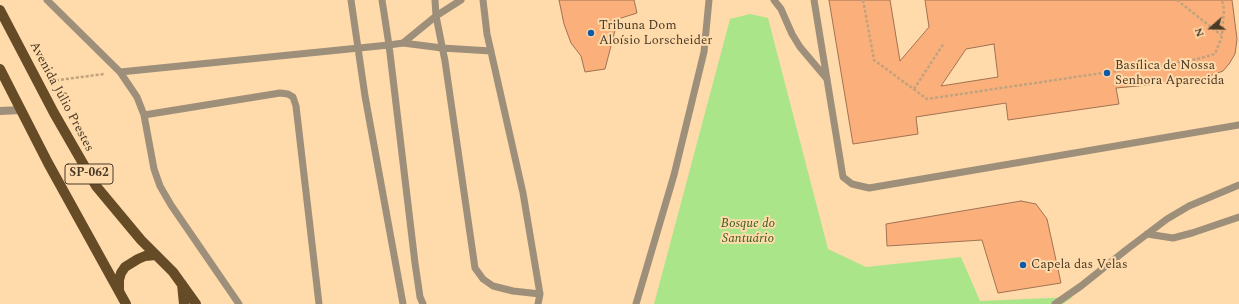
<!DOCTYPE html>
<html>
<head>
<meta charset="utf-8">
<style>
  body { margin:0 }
  #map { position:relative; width:1239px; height:304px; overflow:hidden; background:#ffdaaa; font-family:Spectral,serif }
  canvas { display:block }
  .north { position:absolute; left:1191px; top:8px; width:40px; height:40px; -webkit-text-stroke:3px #ffdaaa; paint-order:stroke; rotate:250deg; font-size:11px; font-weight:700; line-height:16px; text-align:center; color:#493a27 }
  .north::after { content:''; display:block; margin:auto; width:14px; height:18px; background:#493a27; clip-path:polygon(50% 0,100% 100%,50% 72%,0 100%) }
</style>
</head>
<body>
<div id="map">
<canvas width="1239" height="304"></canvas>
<div class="north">N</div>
</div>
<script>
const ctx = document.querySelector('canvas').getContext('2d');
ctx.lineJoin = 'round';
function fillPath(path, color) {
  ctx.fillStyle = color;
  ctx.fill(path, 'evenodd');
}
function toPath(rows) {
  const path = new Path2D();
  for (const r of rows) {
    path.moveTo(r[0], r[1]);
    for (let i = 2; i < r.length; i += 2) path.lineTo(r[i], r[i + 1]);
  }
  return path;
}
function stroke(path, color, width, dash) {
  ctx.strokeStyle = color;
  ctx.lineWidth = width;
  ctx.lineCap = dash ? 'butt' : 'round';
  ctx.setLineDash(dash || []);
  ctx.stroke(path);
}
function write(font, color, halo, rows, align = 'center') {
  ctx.font = font + ' Spectral,serif';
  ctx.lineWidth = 4;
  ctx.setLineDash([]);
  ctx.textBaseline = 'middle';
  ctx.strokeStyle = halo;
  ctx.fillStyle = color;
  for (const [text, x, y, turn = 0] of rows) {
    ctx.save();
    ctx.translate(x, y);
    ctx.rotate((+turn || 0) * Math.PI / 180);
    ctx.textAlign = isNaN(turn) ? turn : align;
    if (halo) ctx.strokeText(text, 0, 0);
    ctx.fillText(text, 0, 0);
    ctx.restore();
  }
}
fillPath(toPath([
  [750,14,768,18,828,249,866,267,961,257,980,301,1073,297,1063,304,654,304,730,19]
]), '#abe589');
const building = toPath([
  [559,0,634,0,637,13,618,19,605,69,585,72,581,56,571,43,564,24,559,0],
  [829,0,890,0,900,61,929,27,925,0,1232,0,1237,39,1235,54,1229,64,1223,71,1207,77,1159,84,1116,88,1119,104,1008,120,1006,103,916,117,918,134,853,144,829,0],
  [994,44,998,77,941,86,966,49,994,44],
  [1021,201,1036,204,1047,219,1061,283,998,293,982,240,887,246,886,224,1021,201]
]);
fillPath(building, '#fbb07c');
stroke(building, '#a17252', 1);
stroke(toPath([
  [863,0,874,60,927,99,1197,59,1215,54,1222,36,1224,9,1222,0],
  [1177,0,1221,35],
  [51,81,104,74],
  [914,89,944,43]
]), '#c0a37d', 2.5, [3, 2]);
stroke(toPath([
  [47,0,120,72,389,45,403,43,436,16,461,0],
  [351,0,365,96,403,304],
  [382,0,389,45,415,263,420,297,423,304],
  [435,0,436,16,445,61,475,268,483,279,493,286,513,291,540,294],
  [483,0,487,34,523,193,540,294,538,304],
  [774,0,781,9,792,34,800,47,827,79],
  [814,0,843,177,852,184,869,188,1239,125],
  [403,43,442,48,491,51],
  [120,72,137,97,144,115,154,169,160,186,171,205,239,304],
  [144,115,280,93,288,94,293,97,296,106,319,304],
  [1147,234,1173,238,1192,233,1239,217],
  [636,304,674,175,704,52,709,0],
  [1055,304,1081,286,1126,250,1167,219,1189,206,1239,185]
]), '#9e8f7b', 7);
stroke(toPath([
  [0,111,21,110]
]), '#9e8f7b', 8);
stroke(toPath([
  [0,10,54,113,96,186,141,240,173,272,196,304],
  [0,69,48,163,126,304],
  [182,284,184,304],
  [119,291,119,280,121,273,125,267,138,259,145,256,156,255]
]), '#654b26', 10);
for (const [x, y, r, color] of [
  [591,33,4,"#0e5aa9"],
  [1107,73,4,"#0e5aa9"],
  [1023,265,4,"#0e5aa9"]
]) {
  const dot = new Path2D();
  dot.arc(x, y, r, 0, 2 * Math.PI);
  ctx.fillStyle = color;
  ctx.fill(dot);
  stroke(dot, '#ffdaaa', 1.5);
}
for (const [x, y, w] of [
  [89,174,48]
]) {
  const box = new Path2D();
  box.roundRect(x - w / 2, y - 10, w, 20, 3);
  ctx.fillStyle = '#ffdaaa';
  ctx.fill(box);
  stroke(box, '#493a27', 1);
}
write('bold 12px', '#493a27', null, [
  ["SP-062",89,174]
]);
write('13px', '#493a27', '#ffdaaa', [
  ["Tribuna Dom",599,26],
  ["Aloísio Lorscheider",599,41],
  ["Basílica de Nossa",1115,66],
  ["Senhora Aparecida",1115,81],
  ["Capela das Velas",1031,265]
], 'left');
write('13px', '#493a27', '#ffdaaa', [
  ["Avenida Júlio Prestes",61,97,62]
]);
write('italic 13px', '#365b1c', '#ffdaaa', [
  ["Bosque do",748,224],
  ["Santuário",748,239]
]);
</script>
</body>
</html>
